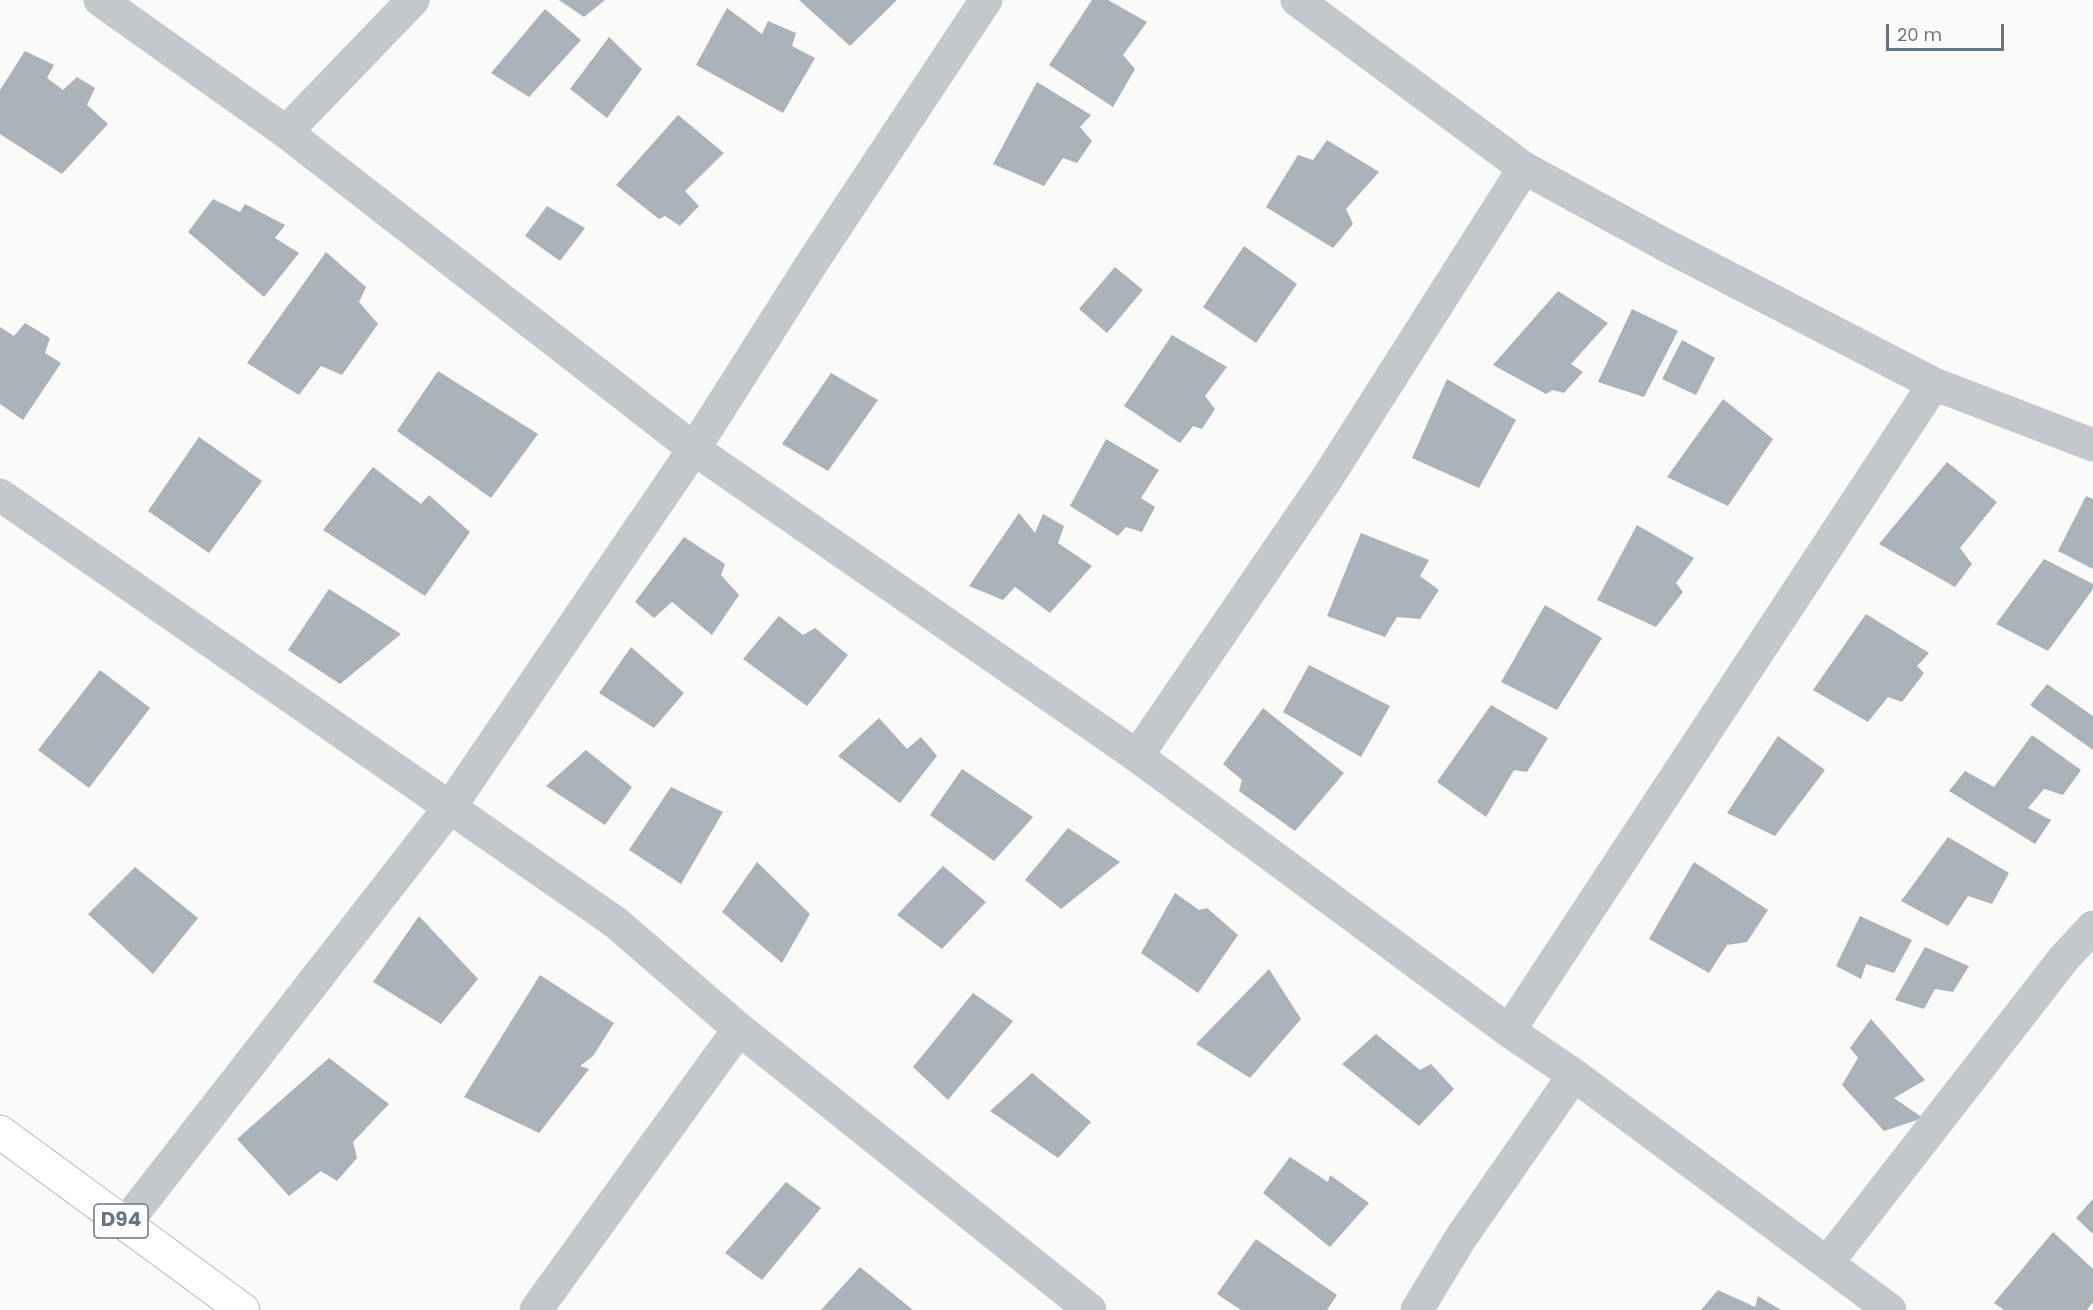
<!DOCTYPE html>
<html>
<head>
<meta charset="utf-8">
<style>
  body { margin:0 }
  #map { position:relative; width:2093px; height:1310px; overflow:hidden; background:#fafaf8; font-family:Poppins,sans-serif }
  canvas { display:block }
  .scale { position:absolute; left:1886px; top:24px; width:118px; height:27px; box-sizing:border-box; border:3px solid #657683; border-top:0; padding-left:8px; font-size:18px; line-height:21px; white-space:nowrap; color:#657683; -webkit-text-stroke:4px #fff; paint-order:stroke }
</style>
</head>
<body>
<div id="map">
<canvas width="2093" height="1310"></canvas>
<div class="scale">20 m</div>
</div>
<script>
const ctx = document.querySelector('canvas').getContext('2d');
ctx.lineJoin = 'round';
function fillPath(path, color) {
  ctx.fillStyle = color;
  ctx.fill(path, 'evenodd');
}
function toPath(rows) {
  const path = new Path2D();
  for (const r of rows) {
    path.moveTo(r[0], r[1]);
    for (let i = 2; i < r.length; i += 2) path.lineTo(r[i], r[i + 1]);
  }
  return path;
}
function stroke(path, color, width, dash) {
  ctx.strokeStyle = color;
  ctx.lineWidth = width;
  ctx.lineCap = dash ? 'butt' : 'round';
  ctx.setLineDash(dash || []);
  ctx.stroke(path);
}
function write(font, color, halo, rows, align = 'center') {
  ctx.font = font + ' Poppins,sans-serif';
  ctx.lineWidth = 6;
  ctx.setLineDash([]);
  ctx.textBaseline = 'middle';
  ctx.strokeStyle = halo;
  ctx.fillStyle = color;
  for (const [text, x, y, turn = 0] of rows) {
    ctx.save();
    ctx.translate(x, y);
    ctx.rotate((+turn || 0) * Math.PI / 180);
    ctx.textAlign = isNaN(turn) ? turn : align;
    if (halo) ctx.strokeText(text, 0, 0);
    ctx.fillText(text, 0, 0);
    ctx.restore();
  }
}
fillPath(toPath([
  [559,0,605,0,584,17],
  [799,0,897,0,850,46],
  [1092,0,1108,0,1147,22,1123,55,1135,69,1113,107,1049,65],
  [727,8,762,34,768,21,796,33,792,46,815,58,783,113,696,65],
  [545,9,581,40,529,97,491,73],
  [609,37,642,69,607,118,570,89],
  [25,51,54,65,47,78,63,90,77,77,95,88,87,105,108,124,62,174,0,134,0,90],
  [1037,82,1091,115,1080,127,1092,141,1077,163,1063,158,1044,186,993,164],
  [678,115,724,153,685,191,699,206,680,226,665,216,659,219,616,185],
  [1327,140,1379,172,1346,209,1353,224,1333,248,1266,207,1298,155,1313,160],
  [213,199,240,212,245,204,285,225,275,238,299,253,264,297,188,232],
  [547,206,585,228,560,261,525,236],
  [1244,246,1297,284,1256,343,1203,307],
  [326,252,366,287,359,302,378,324,342,375,321,366,299,395,247,363],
  [1115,267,1143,290,1107,333,1079,309],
  [1558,291,1608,323,1571,364,1583,372,1564,393,1553,390,1546,394,1493,365],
  [1632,309,1678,331,1644,397,1598,382],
  [25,323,50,338,45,353,61,363,23,420,0,404,0,327,14,336],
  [1172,335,1227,367,1205,396,1215,409,1202,429,1193,426,1180,443,1124,406],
  [1682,340,1715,358,1696,395,1662,379],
  [438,371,538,434,491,498,397,431],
  [831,373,878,400,828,471,782,444],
  [1447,379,1516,420,1479,488,1412,458],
  [1723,399,1773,439,1728,506,1667,477],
  [199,437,262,481,209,553,148,511],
  [1106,439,1159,470,1141,498,1155,507,1142,532,1126,527,1118,536,1070,506],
  [1947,462,1997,502,1960,548,1972,564,1955,587,1879,544],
  [373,467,421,504,429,495,470,532,425,596,323,530],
  [2086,496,2093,499,2093,569,2058,551],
  [1019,513,1035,533,1043,514,1064,526,1058,543,1092,566,1050,613,1015,587,1003,600,969,586],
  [1637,525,1694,558,1676,583,1683,592,1656,627,1597,600],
  [1361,533,1429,560,1420,576,1439,590,1420,619,1397,617,1385,637,1327,616],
  [684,537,725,564,721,575,739,595,712,635,672,602,654,618,635,602],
  [2044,559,2093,584,2093,589,2048,651,1996,624],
  [329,589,401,634,340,684,288,650],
  [1545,605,1602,638,1557,710,1501,682],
  [1866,614,1929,653,1917,666,1924,673,1902,702,1888,697,1868,722,1813,690],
  [779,616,803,635,815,628,848,655,807,706,743,659],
  [631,647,684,693,654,728,599,693],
  [1309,665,1390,706,1361,757,1283,712],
  [100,670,150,708,89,788,38,750],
  [2047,684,2093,716,2093,750,2030,705],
  [1491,705,1548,738,1527,772,1514,770,1486,817,1437,782],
  [1263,708,1344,773,1295,831,1239,791,1242,780,1223,764],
  [879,718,907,749,921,737,937,756,900,803,838,756],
  [2032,735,2081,770,2063,795,2044,789,2028,808,2051,820,2035,844,1949,791,1965,771,1994,787],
  [1778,736,1825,770,1775,836,1727,813],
  [586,750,632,787,605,825,546,786],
  [962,769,1033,817,994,861,930,815],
  [671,787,723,812,681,884,629,850],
  [1068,828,1120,862,1061,909,1025,880],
  [1948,837,2009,873,1992,904,1968,896,1948,926,1901,901],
  [757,862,810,914,782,963,722,912],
  [1694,862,1768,910,1747,942,1727,945,1709,973,1649,939],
  [943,866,986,902,942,949,897,915],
  [135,867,198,918,153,974,88,914],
  [1175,893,1199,910,1207,908,1238,935,1198,993,1141,953],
  [419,916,478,979,441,1024,373,982],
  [1860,916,1912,940,1894,973,1866,964,1861,979,1836,966],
  [1925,947,1969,966,1953,992,1935,989,1924,1009,1895,1000],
  [1269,969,1301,1019,1250,1078,1196,1044],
  [540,975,614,1023,593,1056,580,1066,589,1069,539,1133,464,1097],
  [973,993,1013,1021,948,1100,913,1067],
  [1871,1019,1925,1080,1894,1098,1923,1118,1884,1131,1842,1085,1858,1058,1850,1048],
  [1376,1034,1420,1070,1431,1064,1454,1089,1419,1126,1342,1064],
  [329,1058,389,1104,353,1142,357,1158,337,1181,321,1171,289,1196,237,1139],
  [1032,1073,1091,1122,1058,1158,990,1111],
  [1290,1157,1328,1182,1330,1175,1369,1203,1330,1247,1263,1193],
  [786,1182,821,1208,762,1280,725,1253],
  [2093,1199,2093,1234,2076,1218],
  [2053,1232,2093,1269,2093,1302,2087,1310,2004,1310,1994,1303],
  [1256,1239,1337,1295,1327,1310,1241,1310,1217,1294],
  [860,1267,913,1310,821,1310],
  [1718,1290,1755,1307,1758,1296,1781,1310,1701,1310]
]), '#aab3b9');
const major = toPath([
  [0,1132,243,1310]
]);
stroke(major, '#b5babe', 35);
stroke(toPath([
  [100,0,286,132,694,449,1137,756,1509,1031,1574,1075,1890,1310],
  [1297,0,1524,168,1667,246,1934,384,2093,445],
  [286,132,413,0],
  [0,495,615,922,739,1029,1090,1310],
  [1137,756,1326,480,1524,168],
  [1509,1031,1934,384],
  [125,1224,450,807,694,449,812,263,986,0],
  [1827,1263,2065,957,2093,927],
  [536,1310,739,1029],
  [1417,1310,1460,1239,1574,1075]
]), '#c3c8cc', 33);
stroke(major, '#fff', 33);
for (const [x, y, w] of [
  [121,1221,54]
]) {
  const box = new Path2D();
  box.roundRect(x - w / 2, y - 17, w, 34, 4.5);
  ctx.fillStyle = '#fff';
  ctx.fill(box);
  stroke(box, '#657683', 1.5);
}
write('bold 20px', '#657683', null, [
  ["D94",121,1221]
]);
</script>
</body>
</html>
